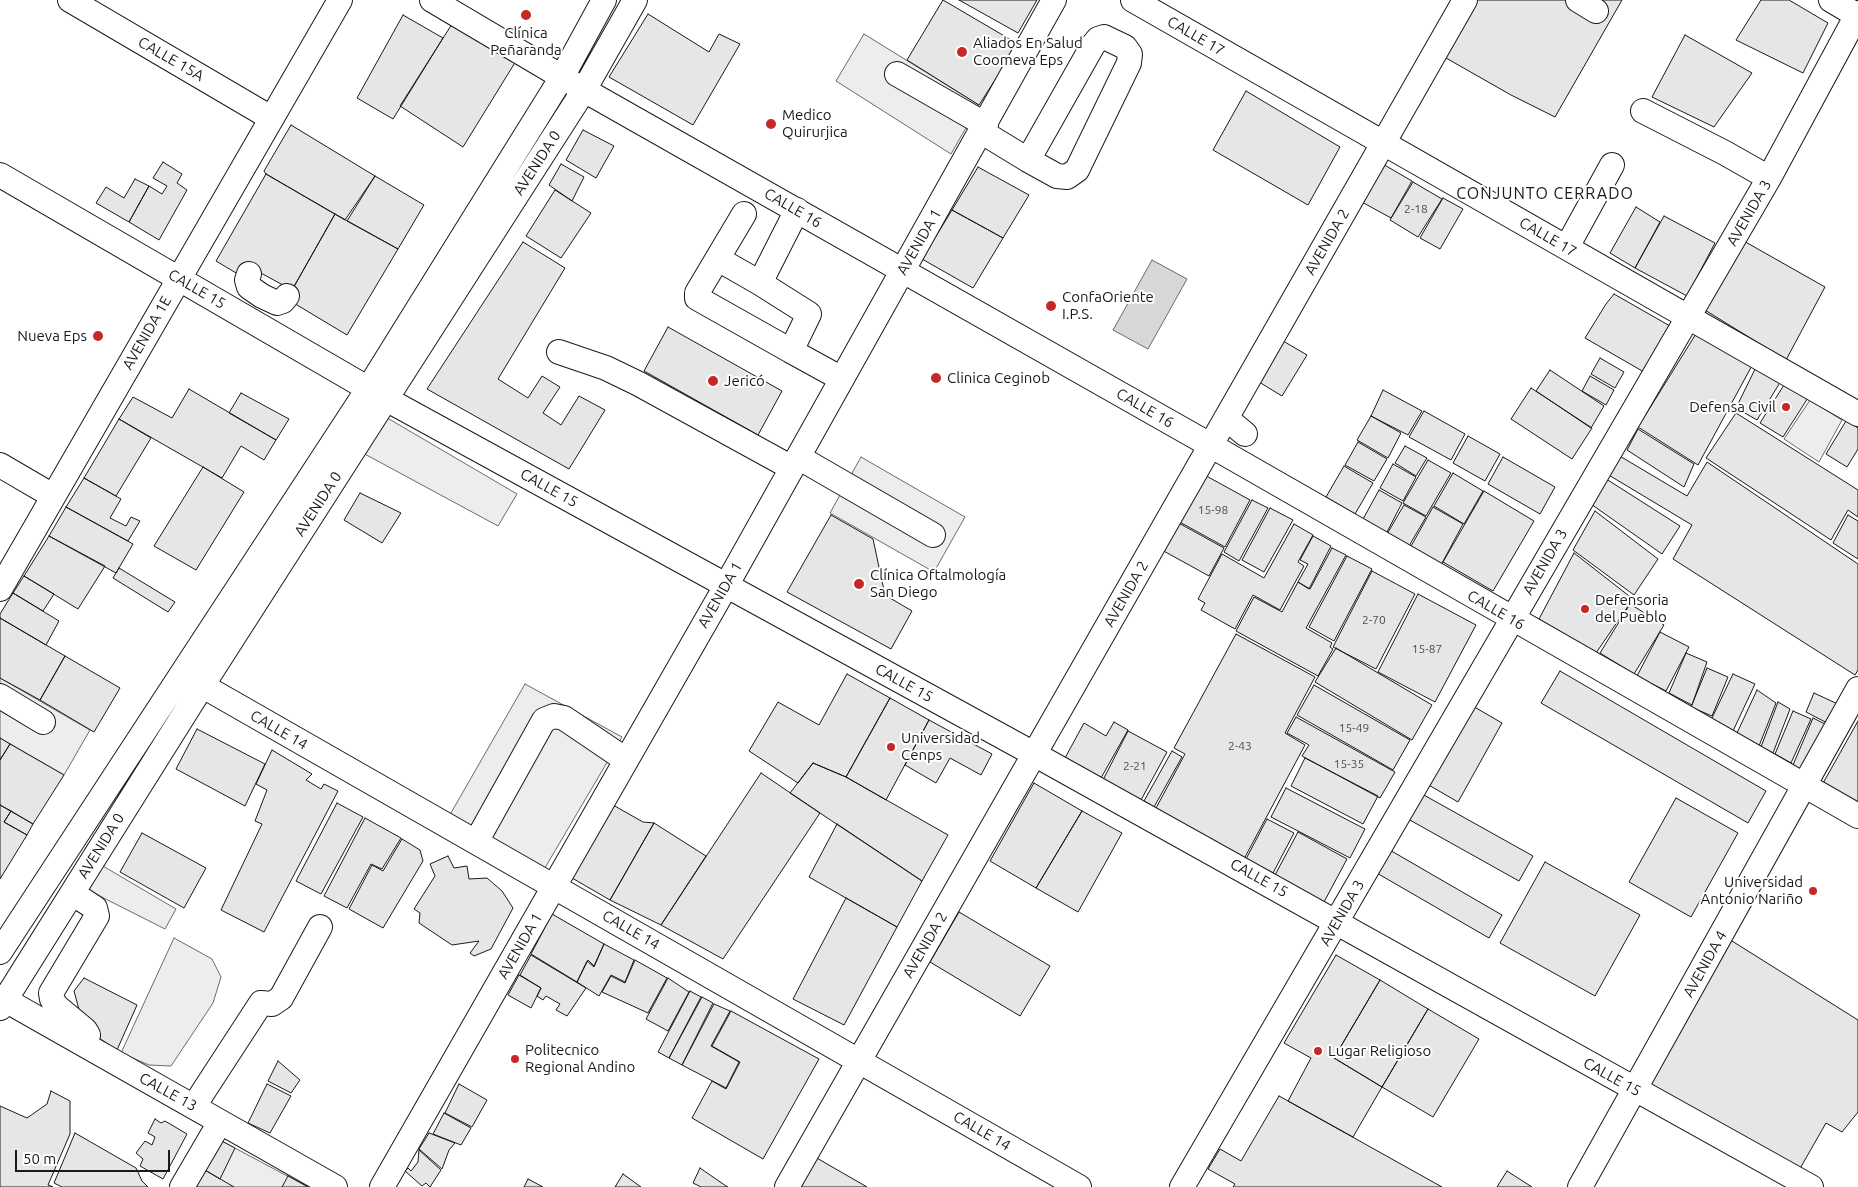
<!DOCTYPE html>
<html>
<head>
<meta charset="utf-8">
<style>
  body { margin:0 }
  #map { position:relative; width:1858px; height:1187px; overflow:hidden; background:#fff; font-family:Ubuntu,sans-serif }
  canvas { display:block }
  .scale { position:absolute; left:15px; top:1150px; width:155px; height:22px; box-sizing:border-box; border:2px solid #1a1a1a; border-top:0; padding-left:6px; font-size:15px; line-height:18px; white-space:nowrap; color:#1a1a1a; -webkit-text-stroke:4px #fff; paint-order:stroke }
</style>
</head>
<body>
<div id="map">
<canvas width="1858" height="1187"></canvas>
<div class="scale">50 m</div>
</div>
<script>
const ctx = document.querySelector('canvas').getContext('2d');
ctx.lineJoin = 'round';
function fillPath(path, color) {
  ctx.fillStyle = color;
  ctx.fill(path, 'evenodd');
}
function toPath(rows) {
  const path = new Path2D();
  for (const r of rows) {
    path.moveTo(r[0], r[1]);
    for (let i = 2; i < r.length; i += 2) path.lineTo(r[i], r[i + 1]);
  }
  return path;
}
function stroke(path, color, width, dash) {
  ctx.strokeStyle = color;
  ctx.lineWidth = width;
  ctx.lineCap = dash ? 'butt' : 'round';
  ctx.setLineDash(dash || []);
  ctx.stroke(path);
}
function write(font, color, halo, rows, align = 'center') {
  ctx.font = font + ' Ubuntu,sans-serif';
  ctx.lineWidth = 4;
  ctx.setLineDash([]);
  ctx.textBaseline = 'middle';
  ctx.strokeStyle = halo;
  ctx.fillStyle = color;
  for (const [text, x, y, turn = 0] of rows) {
    ctx.save();
    ctx.translate(x, y);
    ctx.rotate((+turn || 0) * Math.PI / 180);
    ctx.textAlign = isNaN(turn) ? turn : align;
    if (halo) ctx.strokeText(text, 0, 0);
    ctx.fillText(text, 0, 0);
    ctx.restore();
  }
}
const built = toPath([
  [864,34,979,105,951,154,836,81,864,34],
  [1810,400,1842,420,1819,462,1784,439,1810,400],
  [384,416,517,494,498,526,361,452,384,416],
  [861,457,965,517,934,572,830,513,861,457],
  [0,678,90,730,64,775,0,738,0,678],
  [525,684,622,737,539,878,444,825,525,684],
  [91,859,176,909,165,929,76,884,91,859],
  [174,938,212,959,221,977,213,1003,171,1066,149,1065,121,1053,174,938],
  [216,1138,308,1187,186,1187,216,1138]
]);
fillPath(built, '#ededed');
stroke(built, '#6a6a6a', 1);
const water = toPath([
  [1152,260,1187,279,1148,349,1113,330,1152,260]
]);
fillPath(water, '#d7d7d7');
stroke(water, '#6a6a6a', 1);
const building = toPath([
  [943,0,1018,44,979,105,907,60,943,0],
  [959,0,1037,0,1018,33,959,0],
  [1477,0,1622,0,1555,117,1511,95,1446,58,1477,0],
  [1761,0,1789,0,1828,23,1803,73,1736,40,1761,0],
  [648,14,709,52,719,34,740,44,693,125,609,77,648,14],
  [403,15,443,38,393,119,357,98,403,15],
  [452,24,516,61,463,147,400,106,452,24],
  [1685,35,1752,73,1714,127,1652,97,1685,35],
  [1246,91,1340,147,1308,205,1213,150,1246,91],
  [291,125,375,176,345,220,266,174,264,171,291,125],
  [583,130,614,146,596,178,566,160,583,130],
  [163,162,182,174,177,183,187,190,159,240,129,222,149,186,162,194,167,186,153,178,163,162],
  [1381,163,1412,181,1391,218,1360,201,1381,163],
  [561,164,584,177,572,201,549,185,561,164],
  [978,167,1029,195,1003,238,952,210,978,167],
  [266,174,335,214,292,290,259,272,253,283,216,261,266,174],
  [375,176,424,205,398,249,347,221,375,176],
  [135,179,149,186,129,222,96,203,106,187,124,198,135,179],
  [1413,182,1442,199,1418,237,1390,220,1413,182],
  [555,190,591,213,561,258,526,236,555,190],
  [1443,198,1463,209,1440,249,1420,238,1443,198],
  [1636,207,1660,222,1635,268,1610,253,1636,207],
  [952,210,1003,238,973,288,922,259,952,210],
  [335,214,398,249,347,335,287,299,335,214],
  [1664,216,1715,243,1687,296,1635,268,1664,216],
  [1742,240,1825,287,1786,360,1700,307,1742,240],
  [523,242,565,268,498,379,528,398,542,376,560,387,543,413,561,425,579,396,605,410,569,469,427,389,523,242],
  [1614,294,1670,326,1644,372,1585,338,1606,304,1614,294],
  [668,327,782,391,758,435,644,371,668,327],
  [1699,329,1755,360,1698,465,1638,427,1699,329],
  [1278,338,1307,355,1282,396,1254,379,1278,338],
  [1600,358,1624,372,1615,388,1591,374,1600,358],
  [1758,363,1784,376,1757,420,1736,408,1758,363],
  [1550,370,1604,406,1591,428,1536,391,1550,370],
  [1590,376,1614,390,1606,405,1582,391,1590,376],
  [1789,377,1813,390,1783,437,1760,423,1789,377],
  [1531,388,1592,428,1572,459,1511,419,1531,388],
  [189,389,276,440,264,460,241,446,222,478,119,419,133,397,172,418,189,389],
  [1383,390,1422,411,1408,435,1371,416,1383,390],
  [241,393,289,419,276,440,229,413,241,393],
  [1424,411,1465,434,1451,460,1409,437,1424,411],
  [1736,413,1858,490,1858,517,1848,510,1831,540,1706,458,1736,413],
  [1371,416,1401,433,1388,458,1357,440,1371,416],
  [119,419,151,438,116,496,84,478,119,419],
  [1846,421,1858,428,1858,449,1847,467,1826,454,1846,421],
  [1638,429,1694,464,1684,487,1627,450,1638,429],
  [1468,436,1500,454,1485,481,1453,463,1468,436],
  [1358,442,1387,459,1374,481,1345,465,1358,442],
  [1405,446,1427,458,1416,476,1395,463,1405,446],
  [1613,452,1687,496,1707,462,1858,564,1858,670,1855,675,1673,559,1692,525,1602,471,1613,452],
  [1503,457,1555,487,1540,514,1488,484,1503,457],
  [1428,460,1451,473,1426,516,1403,503,1428,460],
  [1393,464,1416,477,1403,501,1380,488,1393,464],
  [1344,466,1373,483,1355,514,1326,497,1344,466],
  [203,467,244,492,196,570,154,546,203,467],
  [1201,473,1250,500,1225,547,1176,520,1201,473],
  [1453,473,1483,491,1464,524,1434,506,1453,473],
  [1600,475,1680,526,1662,554,1588,502,1600,475],
  [84,478,121,499,110,518,126,526,131,517,140,521,128,541,66,507,84,478],
  [1379,490,1402,503,1386,534,1362,521,1379,490],
  [1484,491,1534,521,1493,591,1443,562,1484,491],
  [360,493,401,513,382,543,344,520,360,493],
  [1252,500,1268,508,1239,561,1224,552,1252,500],
  [1404,505,1426,517,1409,546,1387,534,1404,505],
  [66,507,133,544,116,573,49,536,66,507],
  [1433,507,1463,524,1441,565,1410,548,1433,507],
  [1270,508,1293,520,1264,572,1242,560,1270,508],
  [1595,511,1658,559,1634,595,1573,550,1595,511],
  [831,515,873,539,885,595,912,611,891,649,787,592,831,515],
  [1848,515,1858,521,1858,559,1833,543,1848,515],
  [1175,521,1224,548,1209,576,1160,549,1175,521],
  [1294,524,1313,535,1298,562,1304,566,1280,610,1253,595,1235,629,1201,610,1205,603,1198,599,1222,554,1264,578,1294,524],
  [49,536,105,566,78,609,24,576,49,536],
  [1313,536,1331,546,1309,589,1298,582,1308,564,1300,560,1313,536],
  [1332,548,1346,555,1306,628,1332,643,1330,647,1333,649,1318,676,1236,631,1254,597,1282,612,1298,582,1310,589,1332,548],
  [1574,553,1633,599,1596,653,1539,619,1574,553],
  [1347,556,1372,569,1334,641,1309,627,1347,556],
  [119,568,175,602,168,612,113,578,119,568],
  [1372,571,1415,594,1376,669,1333,647,1372,571],
  [24,576,54,594,43,611,13,593,24,576],
  [13,593,59,621,46,645,0,618,0,614,13,593],
  [1418,594,1476,625,1435,702,1378,672,1418,594],
  [1630,604,1664,625,1634,674,1600,653,1630,604],
  [0,618,65,656,40,700,0,678,0,618],
  [1660,632,1689,647,1666,691,1637,676,1660,632],
  [1236,634,1315,677,1285,733,1305,745,1244,859,1155,810,1185,754,1174,748,1236,634],
  [1336,648,1432,705,1412,740,1315,682,1336,648],
  [1686,653,1707,662,1692,705,1669,693,1686,653],
  [65,656,120,688,94,732,40,700,65,656],
  [1707,668,1728,677,1712,716,1691,707,1707,668],
  [1560,671,1766,791,1748,823,1541,703,1560,671],
  [847,674,890,698,846,777,813,763,798,783,749,751,778,702,819,725,847,674],
  [1733,674,1755,684,1733,731,1711,720,1733,674],
  [1314,685,1410,740,1393,770,1297,715,1314,685],
  [1757,690,1776,703,1759,746,1737,733,1757,690],
  [1814,693,1842,706,1833,726,1806,712,1814,693],
  [890,698,929,720,886,800,846,777,890,698],
  [1778,702,1790,709,1773,753,1761,747,1778,702],
  [1471,705,1502,723,1458,802,1427,784,1471,705],
  [1793,711,1811,719,1791,763,1775,754,1793,711],
  [1296,717,1395,772,1380,798,1302,756,1309,745,1287,733,1296,717],
  [1813,718,1829,726,1807,774,1793,765,1813,718],
  [929,720,992,754,981,775,950,758,936,783,905,765,929,720],
  [1858,721,1858,803,1822,785,1858,721],
  [1114,722,1128,730,1101,778,1065,758,1084,723,1106,736,1114,722],
  [197,729,265,764,245,806,176,769,197,729],
  [1128,731,1167,752,1141,800,1103,780,1128,731],
  [0,738,10,744,0,760,0,738],
  [10,744,64,775,33,824,0,805,0,760,10,744],
  [272,750,312,774,306,780,321,789,324,784,338,791,264,932,221,910,262,824,255,821,267,790,256,784,272,750],
  [1172,751,1182,757,1154,807,1144,801,1172,751],
  [1305,758,1378,796,1363,824,1291,786,1305,758],
  [813,763,846,777,948,835,922,881,790,793,813,763],
  [761,773,820,813,723,959,661,925,761,773],
  [1034,783,1082,811,1036,888,990,861,1034,783],
  [1286,788,1365,829,1350,858,1271,817,1286,788],
  [1422,794,1533,856,1519,881,1408,819,1422,794],
  [1676,798,1738,833,1691,917,1629,882,1676,798],
  [337,803,363,817,321,894,296,881,337,803],
  [0,805,11,811,4,822,27,835,0,879,0,805],
  [613,805,643,822,654,823,610,900,572,878,613,805],
  [11,811,33,824,27,835,4,822,11,811],
  [1082,811,1122,833,1078,912,1036,888,1082,811],
  [365,818,401,838,382,869,371,864,347,908,324,896,365,818],
  [1267,819,1294,833,1273,873,1246,859,1267,819],
  [654,823,706,856,661,925,610,900,654,823],
  [837,824,922,881,897,927,809,877,837,824],
  [1298,832,1347,859,1324,902,1275,875,1298,832],
  [142,833,206,868,184,908,120,872,142,833],
  [402,839,420,850,423,861,383,928,349,909,372,865,383,871,402,839],
  [1388,849,1502,915,1489,938,1375,872,1388,849],
  [448,856,454,868,467,866,469,879,487,878,502,891,513,908,491,949,474,956,470,953,479,941,452,945,419,923,420,913,414,909,435,876,430,864,448,856],
  [1545,862,1640,915,1595,996,1500,943,1545,862],
  [846,898,897,927,844,1025,793,999,846,898],
  [959,912,1050,966,1020,1016,930,962,959,912],
  [552,914,604,944,594,966,588,960,577,982,531,954,552,914],
  [1724,936,1858,1020,1858,1112,1842,1132,1826,1123,1798,1172,1641,1090,1724,936],
  [604,944,634,960,625,982,611,975,599,996,577,982,587,961,594,967,604,944],
  [531,955,586,988,567,1016,556,1010,560,1004,546,996,543,1000,537,996,541,988,520,975,531,955],
  [1336,955,1380,980,1334,1058,1382,1087,1353,1137,1288,1101,1311,1058,1284,1043,1336,955],
  [635,960,667,978,648,1013,602,992,611,976,625,983,635,960],
  [519,975,541,988,531,1008,508,995,519,975],
  [84,978,137,1005,117,1050,84,1028,74,991,84,978],
  [668,978,689,992,668,1031,646,1019,668,978],
  [1380,980,1428,1009,1382,1087,1334,1058,1380,980],
  [690,991,701,997,669,1058,658,1052,690,991],
  [702,997,713,1003,682,1065,669,1058,702,997],
  [714,1004,730,1011,711,1046,739,1062,726,1088,682,1065,714,1004],
  [1428,1009,1479,1039,1433,1117,1382,1087,1428,1009],
  [731,1011,819,1059,763,1159,692,1118,712,1081,726,1089,740,1062,712,1046,731,1011],
  [278,1061,300,1080,291,1093,268,1081,278,1061],
  [267,1084,291,1096,270,1133,248,1123,267,1084],
  [459,1084,487,1100,472,1127,445,1113,459,1084],
  [51,1091,70,1101,70,1134,48,1185,53,1187,0,1187,0,1106,27,1118,47,1104,51,1091],
  [1279,1096,1288,1101,1442,1187,1233,1187,1235,1184,1208,1169,1220,1149,1241,1161,1279,1096],
  [444,1113,471,1128,461,1145,433,1134,444,1113],
  [155,1119,161,1123,165,1121,187,1134,163,1179,140,1166,143,1159,136,1153,145,1141,152,1145,155,1137,148,1133,155,1119],
  [75,1133,136,1168,142,1181,148,1187,62,1187,54,1183,75,1133],
  [429,1133,455,1143,449,1150,442,1169,419,1149,429,1133],
  [216,1138,235,1148,220,1179,198,1166,216,1138],
  [419,1150,441,1170,430,1187,426,1183,422,1186,405,1171,408,1168,411,1171,418,1162,419,1150],
  [815,1157,867,1187,798,1187,815,1157],
  [198,1166,234,1187,192,1187,198,1166],
  [700,1168,726,1186,728,1187,701,1187,693,1183,700,1168],
  [1507,1171,1532,1187,1497,1187,1507,1171],
  [623,1174,641,1187,615,1187,623,1174],
  [288,1176,308,1187,282,1187,288,1176],
  [528,1179,543,1187,524,1187,528,1179]
]);
fillPath(building, '#e6e6e6');
stroke(building, '#1a1a1a', 1);
const minor = toPath([
  [70,0,271,118],
  [432,0,584,90,1210,445,1858,816],
  [1133,0,1858,414],
  [1578,0,1596,11],
  [1831,0,1858,16],
  [897,74,986,125],
  [1643,111,1725,153,1769,178],
  [982,132,1028,160,1093,45,1098,39,1104,37,1125,47,1130,54,1129,63,1077,170,1067,177,1057,176,1028,160],
  [0,175,386,399,1034,754,1811,1187],
  [797,210,760,283,809,314,791,351,842,379],
  [744,214,697,293,697,298,791,351],
  [1567,247,1612,165],
  [718,259,760,283],
  [249,274,247,280,249,287,262,296,277,303,283,301,287,296],
  [559,352,606,368,639,384,792,468],
  [1226,418,1245,434],
  [798,457,933,535],
  [0,465,53,496],
  [0,589,340,0],
  [189,678,1079,1187],
  [0,696,43,722],
  [476,842,544,720,554,716,564,718,626,760],
  [72,893,95,908,97,916,51,993,52,999,56,1006,85,1030,88,1035,85,1045],
  [0,952,368,389,562,77,604,0],
  [0,997,335,1187],
  [0,1008,202,686,584,90,635,0],
  [194,1106,261,1003,272,1004,281,998,320,927],
  [182,1187,220,1122],
  [382,1187,726,586,1054,0],
  [787,1187,1465,0],
  [1182,1187,1769,178,1858,13],
  [1580,1187,1858,689]
]);
stroke(minor, '#1a1a1a', 26);
stroke(minor, '#fff', 24);
for (const [x, y, r, color] of [
  [526,15,6,"#c62828"],
  [962,52,6,"#c62828"],
  [771,124,6,"#c62828"],
  [1051,306,6,"#c62828"],
  [98,336,6,"#c62828"],
  [936,378,6,"#c62828"],
  [713,381,6,"#c62828"],
  [1786,407,5,"#c62828"],
  [859,584,6,"#c62828"],
  [1585,609,5,"#c62828"],
  [891,747,5,"#c62828"],
  [1813,891,5,"#c62828"],
  [1318,1051,5,"#c62828"],
  [515,1059,5,"#c62828"]
]) {
  const dot = new Path2D();
  dot.arc(x, y, r, 0, 2 * Math.PI);
  ctx.fillStyle = color;
  ctx.fill(dot);
  stroke(dot, '#fff', 2);
}
write('12px', '#4d4d4d', null, [
  ["2-18",1416,209],
  ["15-98",1213,510],
  ["2-70",1374,620],
  ["15-87",1427,649],
  ["15-49",1354,728],
  ["2-43",1240,746],
  ["15-35",1349,764],
  ["2-21",1135,766]
]);
write('15px', '#1a1a1a', '#fff', [
  ["Clínica",526,33,"center"],
  ["Peñaranda",526,50,"center"],
  ["Aliados En Salud",973,43],
  ["Coomeva Eps",973,60],
  ["Medico",782,115],
  ["Quirurjica",782,132],
  ["ConfaOriente",1062,297],
  ["I.P.S.",1062,314],
  ["Nueva Eps",87,336,"right"],
  ["Clinica Ceginob",947,378],
  ["Jericó",724,381],
  ["Defensa Civil",1776,407,"right"],
  ["Clínica Oftalmología",870,575],
  ["San Diego",870,592],
  ["Defensoria",1595,600],
  ["del Pueblo",1595,617],
  ["Universidad",901,738],
  ["Cenps",901,755],
  ["Universidad",1803,882,"right"],
  ["Antonio Nariño",1803,899,"right"],
  ["Politecnico",525,1050],
  ["Regional Andino",525,1067],
  ["Lugar Religioso",1328,1051]
], 'left');
write('15px', '#1a1a1a', '#fff', [
  ["CALLE 17",1196,36,30],
  ["CALLE 15A",171,59,30],
  ["AVENIDA 0",537,163,-57],
  ["CALLE 16",793,208,30],
  ["AVENIDA 3",1749,213,-60],
  ["CALLE 17",1548,237,30],
  ["AVENIDA 1",919,242,-60],
  ["AVENIDA 2",1327,242,-60],
  ["CALLE 15",197,289,30],
  ["AVENIDA 1E",147,333,-60],
  ["CALLE 16",1145,408,30],
  ["CALLE 15",549,488,29],
  ["AVENIDA 0",318,504,-57],
  ["AVENIDA 3",1545,562,-60],
  ["AVENIDA 2",1126,594,-60],
  ["AVENIDA 1",720,595,-60],
  ["CALLE 16",1496,610,30],
  ["CALLE 15",904,683,29],
  ["CALLE 14",279,730,30],
  ["AVENIDA 0",101,846,-58],
  ["CALLE 15",1259,878,29],
  ["AVENIDA 3",1342,913,-60],
  ["CALLE 14",631,930,30],
  ["AVENIDA 2",925,945,-60],
  ["AVENIDA 1",520,946,-60],
  ["AVENIDA 4",1705,964,-61],
  ["CALLE 15",1612,1077,29],
  ["CALLE 13",168,1092,29],
  ["CALLE 14",982,1131,30]
]);
ctx.letterSpacing = '1px';
write('16px', '#1a1a1a', '#fff', [
  ["CONJUNTO CERRADO",1545,194]
]);
ctx.letterSpacing = '0px';
</script>
</body>
</html>
